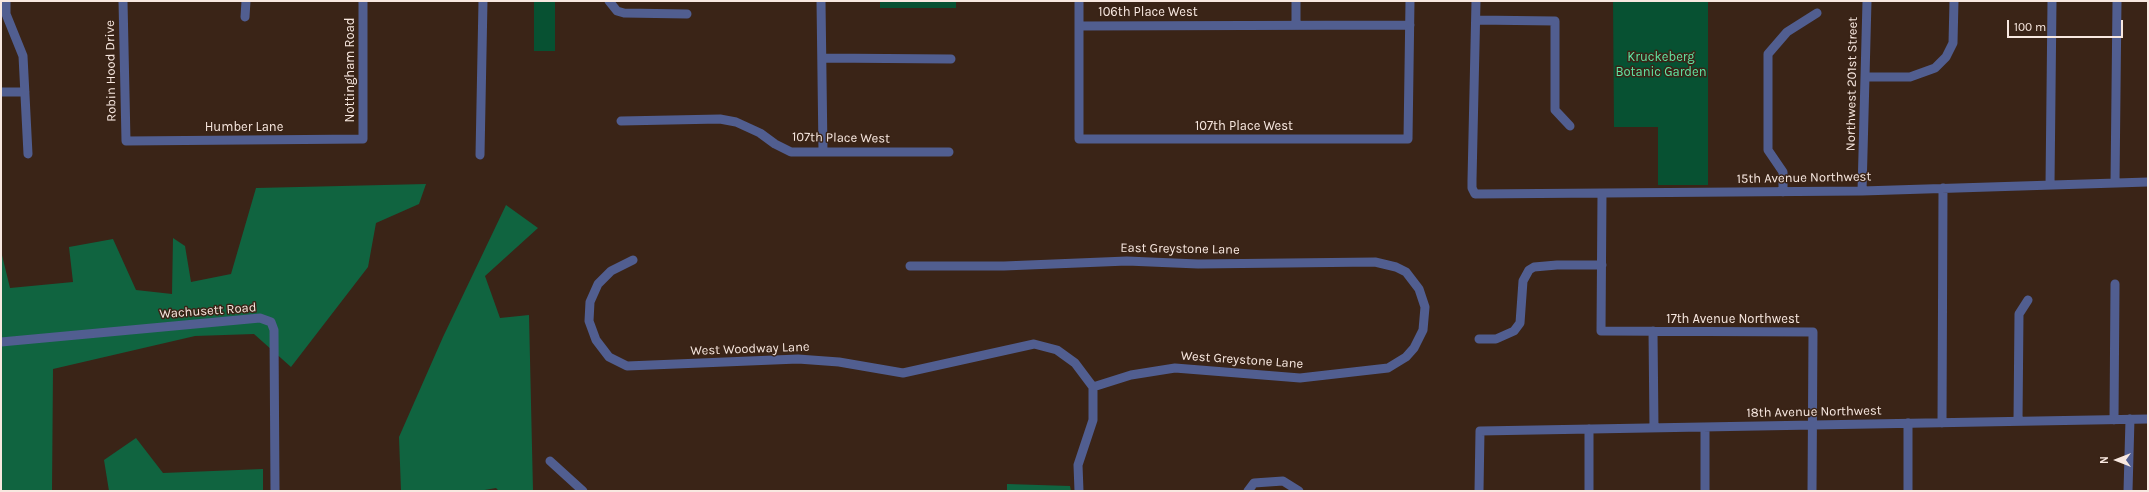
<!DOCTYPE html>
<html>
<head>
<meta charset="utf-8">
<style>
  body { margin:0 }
  #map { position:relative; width:2149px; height:492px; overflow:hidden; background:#3a2417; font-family:Karla,sans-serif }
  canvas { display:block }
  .frame { position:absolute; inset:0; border:2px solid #f8e8e0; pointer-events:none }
  .north { position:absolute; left:2097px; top:440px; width:40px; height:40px; -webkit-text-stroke:3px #3a2417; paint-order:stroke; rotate:270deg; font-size:11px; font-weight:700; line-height:16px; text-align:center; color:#f8e8e0 }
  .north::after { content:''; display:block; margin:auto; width:14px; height:18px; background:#f8e8e0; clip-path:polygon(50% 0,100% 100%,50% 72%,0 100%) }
  .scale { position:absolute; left:2007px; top:20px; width:116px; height:18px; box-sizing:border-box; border:2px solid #f8e8e0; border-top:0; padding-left:5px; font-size:12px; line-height:14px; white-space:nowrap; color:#f8e8e0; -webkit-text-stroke:3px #3a2417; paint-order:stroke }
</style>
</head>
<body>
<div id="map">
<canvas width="2149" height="492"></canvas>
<div class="frame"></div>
<div class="north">N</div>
<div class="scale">100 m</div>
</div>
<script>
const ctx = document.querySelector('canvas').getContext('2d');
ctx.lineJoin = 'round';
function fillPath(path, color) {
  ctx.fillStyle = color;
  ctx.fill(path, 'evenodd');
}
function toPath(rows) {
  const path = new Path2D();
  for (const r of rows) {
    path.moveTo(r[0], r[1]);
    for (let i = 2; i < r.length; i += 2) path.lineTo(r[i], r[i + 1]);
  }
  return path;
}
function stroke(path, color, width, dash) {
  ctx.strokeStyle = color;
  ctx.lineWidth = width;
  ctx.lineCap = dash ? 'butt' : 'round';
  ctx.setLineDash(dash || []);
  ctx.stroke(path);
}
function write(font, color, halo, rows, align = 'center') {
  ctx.font = font + ' Karla,sans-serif';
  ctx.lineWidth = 3;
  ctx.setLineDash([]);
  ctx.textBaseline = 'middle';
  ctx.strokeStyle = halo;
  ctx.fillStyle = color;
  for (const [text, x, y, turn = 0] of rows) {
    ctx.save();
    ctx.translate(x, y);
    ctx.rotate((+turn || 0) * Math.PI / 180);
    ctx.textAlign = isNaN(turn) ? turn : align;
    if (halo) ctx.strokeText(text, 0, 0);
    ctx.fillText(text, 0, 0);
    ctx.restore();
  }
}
fillPath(toPath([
  [534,1,555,1,555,51,534,51],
  [880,1,956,1,956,8,880,8],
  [1613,1,1708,1,1708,185,1658,185,1658,127,1614,127]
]), '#075132');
fillPath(toPath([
  [426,184,419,204,376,223,368,267,291,367,254,334,195,336,53,369,52,491,1,491,1,251,10,288,73,282,69,247,113,239,136,290,172,294,173,238,185,246,191,282,231,274,256,188],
  [506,205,538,228,485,276,500,318,529,315,533,491,499,491,496,488,479,491,401,491,399,437,443,337],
  [136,438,163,473,263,469,263,491,109,491,104,460],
  [1007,484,1070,486,1071,491,1007,491]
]), '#106440');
stroke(toPath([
  [6,1,6,14,23,56,28,154],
  [123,1,126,141,363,139,363,1],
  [609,1,617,11,624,13,687,14],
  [821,1,823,152],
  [1079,1,1079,139,1408,139,1410,1],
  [1296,1,1296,25],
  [1476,1,1472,180,1472,188,1475,194,1862,191,2148,182],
  [245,17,246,1],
  [1476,20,1555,21,1555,110,1570,126],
  [1079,26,1410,25],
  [822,58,951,59],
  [1865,77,1910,77,1935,68,1946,57,1953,43,1954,1],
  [1,92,25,92],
  [621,121,720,119,736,122,760,133,775,144,791,152,949,152],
  [480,155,483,1],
  [2115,183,2117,1],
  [2050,185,2052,1],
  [1862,191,1867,1],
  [1783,192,1783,172,1768,150,1768,54,1787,32,1817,13],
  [1602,194,1601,331,1813,332,1812,491],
  [633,260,611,271,598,284,590,302,589,321,596,340,609,357,627,366,798,359,839,362,903,373,1034,344,1057,350,1075,363,1093,387],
  [910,266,1004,266,1127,261,1198,264,1375,262,1396,267,1406,272,1419,289,1425,307,1423,330,1414,348,1406,357,1388,368,1300,378,1175,368,1131,375,1093,387],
  [1653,331,1654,428],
  [1479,339,1496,339,1514,331,1520,323,1523,281,1529,270,1534,267,1557,265,1602,265],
  [1,342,260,318,271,322,274,330,275,491],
  [2114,420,2115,284],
  [2018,421,2019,314,2028,300],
  [1908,423,1908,491],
  [1942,423,1943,188],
  [550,461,583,491],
  [1079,491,1078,465,1093,420,1093,387],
  [1248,491,1254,483,1283,481,1299,491],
  [1479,491,1480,431,2148,419],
  [1589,491,1589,429],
  [1705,491,1705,427],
  [2128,491,2130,419]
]), '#515e90', 9);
write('13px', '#f8e8e0', '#3a2417', [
  ["106th Place West",1148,12],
  ["Nottingham Road",350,70,-90],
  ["Robin Hood Drive",111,71,-91],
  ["Northwest 201st Street",1852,84,-89],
  ["107th Place West",1244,126],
  ["Humber Lane",244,127],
  ["107th Place West",841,138,1],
  ["15th Avenue Northwest",1804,178,-1],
  ["East Greystone Lane",1180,249,1],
  ["Wachusett Road",208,311,-4],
  ["17th Avenue Northwest",1733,319],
  ["West Woodway Lane",750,349,-2],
  ["West Greystone Lane",1242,360,4],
  ["18th Avenue Northwest",1814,412,-1]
]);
write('13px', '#60e6a4', '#3a2417', [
  ["Kruckeberg",1661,57],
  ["Botanic Garden",1661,72]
]);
</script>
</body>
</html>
